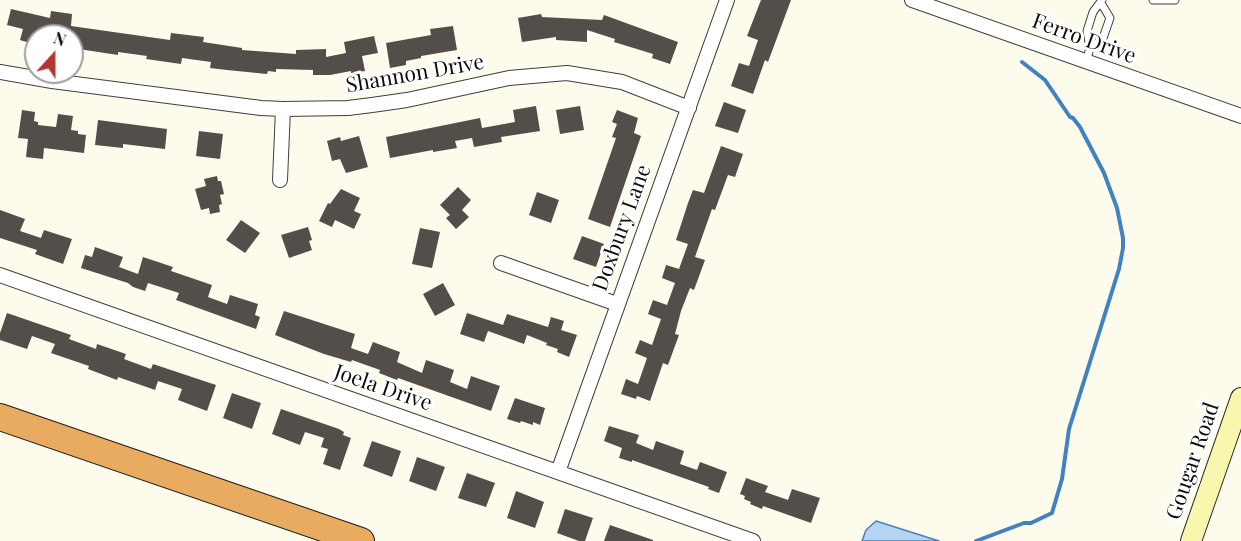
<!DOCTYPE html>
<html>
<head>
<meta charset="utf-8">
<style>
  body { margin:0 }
  #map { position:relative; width:1241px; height:541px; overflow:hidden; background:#fdfcec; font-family:"Playfair Display",serif }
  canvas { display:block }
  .north { position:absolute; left:24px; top:24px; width:60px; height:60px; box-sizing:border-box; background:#fff; border:2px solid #9e9e9e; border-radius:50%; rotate:21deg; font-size:16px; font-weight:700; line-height:24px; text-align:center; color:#0c0c0c }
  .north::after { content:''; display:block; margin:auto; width:21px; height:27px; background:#af3730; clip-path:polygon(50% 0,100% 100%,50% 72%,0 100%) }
</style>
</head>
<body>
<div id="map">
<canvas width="1241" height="541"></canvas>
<div class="north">N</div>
</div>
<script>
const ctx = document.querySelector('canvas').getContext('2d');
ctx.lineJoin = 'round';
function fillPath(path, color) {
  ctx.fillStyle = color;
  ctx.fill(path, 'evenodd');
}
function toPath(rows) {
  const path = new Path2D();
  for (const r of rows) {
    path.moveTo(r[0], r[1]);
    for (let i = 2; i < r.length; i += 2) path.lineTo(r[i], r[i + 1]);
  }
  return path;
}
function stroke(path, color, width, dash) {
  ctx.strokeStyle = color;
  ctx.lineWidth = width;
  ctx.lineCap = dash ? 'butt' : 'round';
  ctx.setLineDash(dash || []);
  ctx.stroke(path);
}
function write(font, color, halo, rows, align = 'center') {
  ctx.font = font + ' "Playfair Display",serif';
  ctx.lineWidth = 6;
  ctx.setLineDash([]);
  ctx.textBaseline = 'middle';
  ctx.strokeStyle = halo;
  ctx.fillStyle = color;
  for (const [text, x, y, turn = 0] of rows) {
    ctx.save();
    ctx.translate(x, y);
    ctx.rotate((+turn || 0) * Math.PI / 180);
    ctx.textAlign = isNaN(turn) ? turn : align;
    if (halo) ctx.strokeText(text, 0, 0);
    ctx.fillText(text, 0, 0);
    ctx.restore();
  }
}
const water = toPath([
  [876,521,939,541,862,541,866,530,876,521]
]);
fillPath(water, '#b5d4f0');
stroke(water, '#4382c1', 1.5);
stroke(toPath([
  [976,541,1024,523,1031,523,1052,513,1062,479,1069,429,1119,269,1123,248,1123,238,1117,208,1104,173,1080,127,1073,118,1070,117,1045,80,1022,62]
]), '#4382c1', 4);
fillPath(toPath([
  [761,0,791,0,768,62,765,60,753,94,731,86,739,63,749,66,758,40,747,36],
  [11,9,50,18,51,11,72,14,71,26,170,40,171,33,204,37,203,42,242,48,242,50,296,54,296,50,326,49,326,57,346,53,344,42,374,36,378,53,362,56,365,71,351,73,351,71,330,75,313,75,313,70,276,69,276,72,268,71,267,74,227,70,210,68,211,62,182,58,181,64,146,59,147,56,118,52,118,55,72,48,72,36,35,36,33,44,20,40,23,29,7,25],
  [541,14,542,17,602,20,604,15,678,42,670,64,652,58,653,54,614,42,615,39,587,30,587,42,556,40,556,37,522,42,518,18],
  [453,26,457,50,421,56,421,58,406,61,406,65,390,68,386,43,431,35,430,29],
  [724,102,746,110,738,133,715,126],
  [536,106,540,131,501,137,502,142,474,147,472,138,455,141,457,148,433,152,433,150,390,158,386,137,480,118,482,128,515,122,513,110],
  [580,106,584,130,560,134,556,110],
  [22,110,35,112,34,121,38,122,38,125,56,127,58,114,73,116,71,130,78,131,78,134,86,135,84,153,44,148,43,159,26,157,28,139,18,138],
  [617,110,638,118,634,133,641,136,610,227,588,219,616,138,612,137,617,124,612,122],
  [98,120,167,129,165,149,123,144,123,148,95,145],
  [199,131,223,134,220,159,196,156],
  [359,136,368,167,346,173,340,159,332,161,327,141,340,137,341,141],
  [721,146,743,154,735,177,728,175,715,210,712,209,695,257,705,260,694,290,690,288,681,311,675,334,679,335,668,365,663,363,650,401,637,396,636,399,621,394,626,379,638,384,647,358,635,353,640,340,652,345,661,319,648,314,653,300,667,305,675,283,662,278,666,265,679,269,688,244,676,240,688,203,693,190,704,193],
  [217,176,218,181,221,181,224,194,220,195,222,204,219,205,220,212,210,214,209,208,201,210,195,189,206,186,204,179],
  [458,187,471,200,462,210,469,217,456,229,446,218,450,215,440,205],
  [341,189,360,198,354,211,361,214,354,229,335,220,332,227,319,221,328,203,330,204],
  [537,192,559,200,551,223,529,215],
  [0,210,25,219,20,231,41,238,44,230,72,239,63,264,35,254,37,250,0,238],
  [241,220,260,233,245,253,226,240],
  [308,227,312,240,309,241,312,250,289,258,281,235],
  [420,228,440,232,432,268,412,264],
  [582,236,604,244,596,267,573,259],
  [95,247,123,257,119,267,138,274,143,257,173,267,171,271,212,285,208,297,227,304,230,295,258,304,255,315,260,317,256,329,176,300,179,293,148,283,145,291,133,287,128,283,81,268,85,255,92,257],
  [443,283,455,305,435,316,423,294],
  [284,311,355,334,351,348,368,354,373,342,400,352,397,362,422,373,426,360,454,370,450,382,467,389,471,376,500,386,491,411,398,378,397,380,379,373,380,370,352,360,351,362,324,354,275,335],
  [7,313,71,335,69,339,96,349,97,344,126,354,124,359,151,369,153,364,216,385,207,411,178,400,182,389,158,381,155,390,118,377,117,380,88,369,89,366,51,353,55,344,32,336,27,349,0,340,0,333],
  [467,313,503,325,507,314,548,327,551,317,564,321,561,330,577,335,569,357,557,352,558,349,546,345,547,343,527,335,524,344,488,331,484,342,460,334],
  [232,393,261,403,252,429,223,418],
  [515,398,545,408,540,425,533,422,533,425,521,421,520,423,507,419],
  [281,409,339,429,344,432,343,435,351,438,340,470,323,464,328,449,321,447,324,438,305,432,300,445,272,434],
  [609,426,639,435,636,443,653,450,656,441,684,451,680,464,697,470,700,462,727,472,719,493,708,489,709,487,632,460,632,462,619,458,622,448,604,441],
  [372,441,401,451,392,477,363,466],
  [417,457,445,467,436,491,409,481],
  [467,473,495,483,486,507,458,498],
  [746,478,768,486,765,492,788,500,792,489,820,498,811,523,763,506,762,509,750,504,751,502,744,499,745,496,740,494],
  [516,491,544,502,535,528,507,518],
  [565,509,593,518,585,541,579,541,557,533],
  [610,525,653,540,653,541,604,541]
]), '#534e49');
const lane = toPath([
  [1153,0,1175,0],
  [1090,48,1103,38,1110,18,1101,3],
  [1086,62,1090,48,1087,31,1093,12,1102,0]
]);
const street = toPath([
  [912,0,1241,116],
  [0,72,52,81,261,108,283,109,348,108,372,105,407,100,509,78,567,73,622,82,689,108],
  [280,180,283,109],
  [501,263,617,304],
  [0,275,753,541],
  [558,472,727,0]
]);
const secondary = toPath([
  [1191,541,1241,398]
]);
const highway = toPath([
  [0,417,361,541]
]);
stroke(lane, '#3f3f3f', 9);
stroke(street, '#3f3f3f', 16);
stroke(secondary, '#2e2e2e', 22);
stroke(highway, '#1d1d1d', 28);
stroke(lane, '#fff', 7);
stroke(street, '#fff', 14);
stroke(secondary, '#f8f7ad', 20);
stroke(highway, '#e8ab60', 26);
write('21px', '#0c0c0c', '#fff', [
  ["Ferro Drive",1084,39,20],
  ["Shannon Drive",415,74,-10],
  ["Doxbury Lane",622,228,-70],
  ["Joela Drive",383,388,19],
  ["Gougar Road",1193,461,-71]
]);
</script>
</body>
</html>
